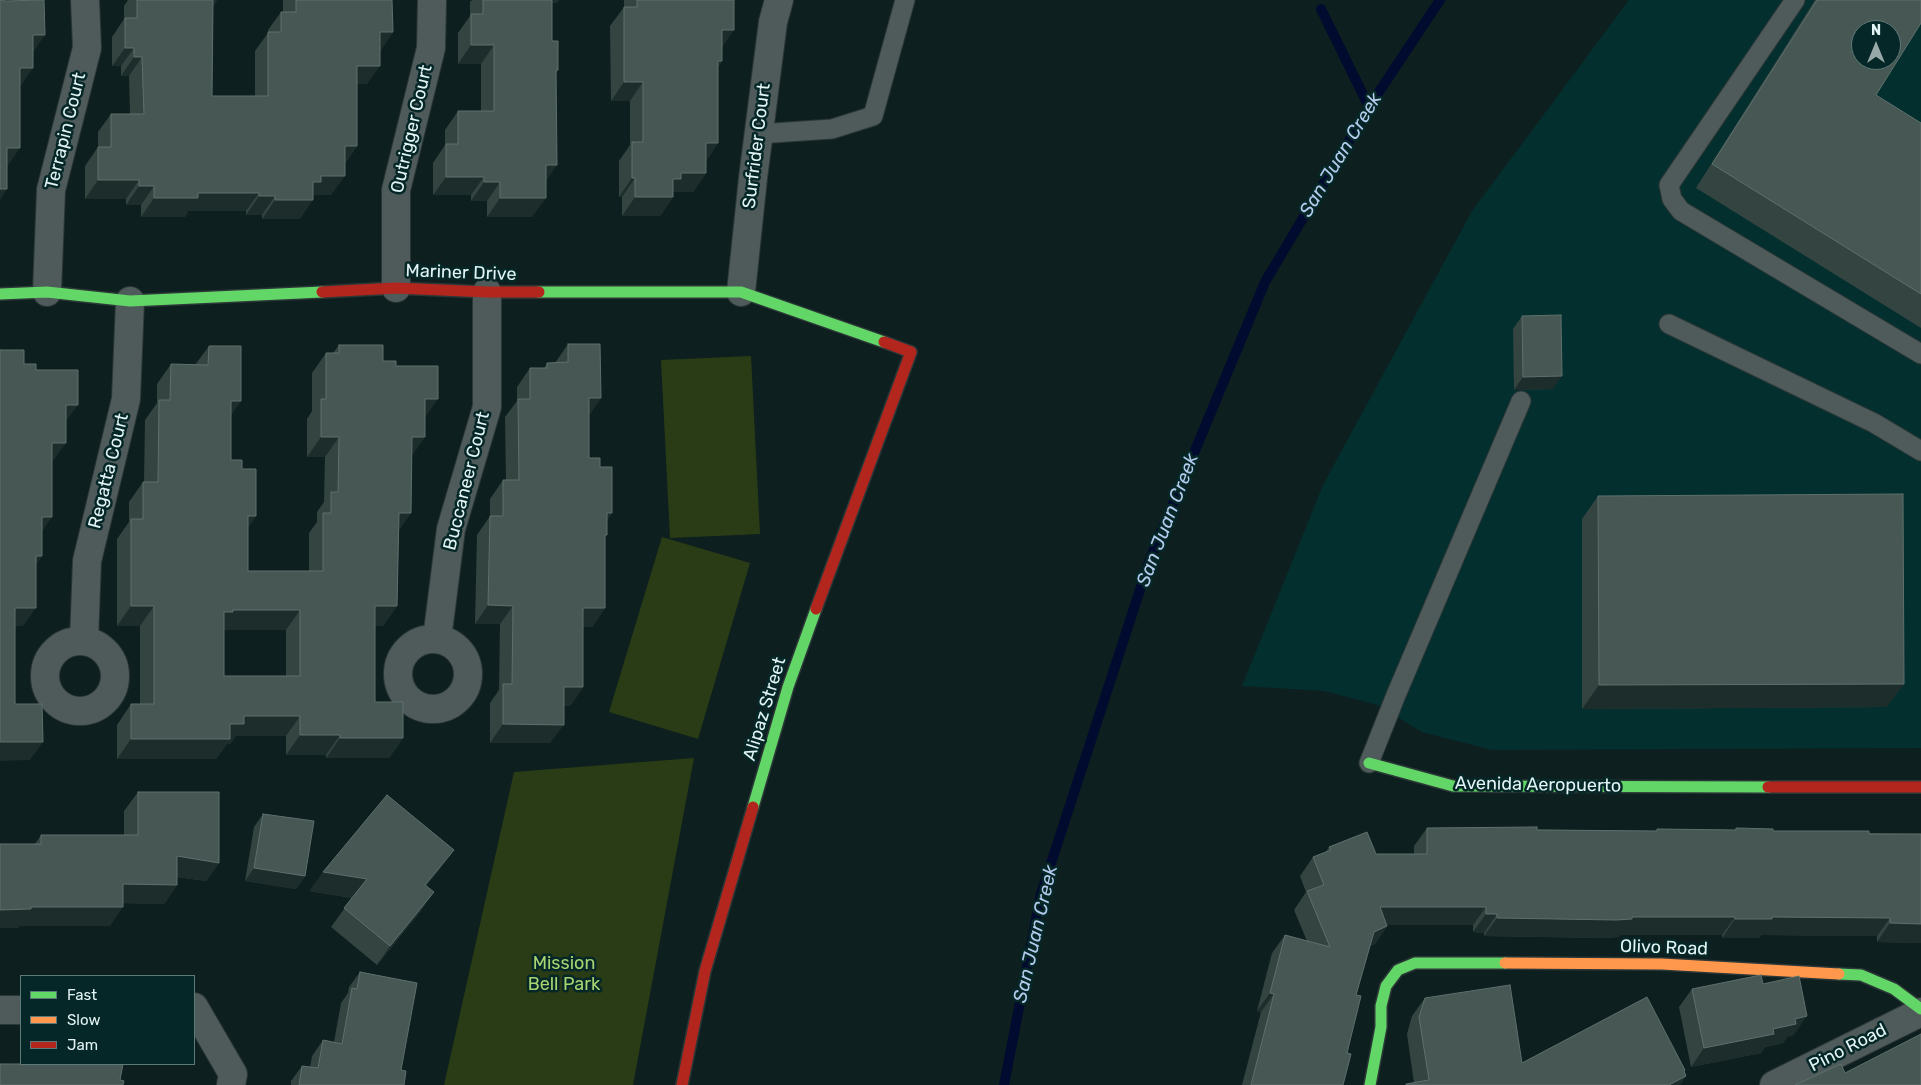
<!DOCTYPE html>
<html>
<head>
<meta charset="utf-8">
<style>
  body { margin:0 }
  #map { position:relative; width:1921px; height:1085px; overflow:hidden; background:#0e1f1f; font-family:Rubik,sans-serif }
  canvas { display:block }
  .legend { position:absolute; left:20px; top:975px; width:175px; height:90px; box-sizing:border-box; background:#062727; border:1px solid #5e7979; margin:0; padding:6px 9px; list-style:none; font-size:15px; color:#e2f4f4 }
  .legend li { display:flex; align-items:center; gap:10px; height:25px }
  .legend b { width:25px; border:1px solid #5e7979 }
  .north { position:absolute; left:1851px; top:20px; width:50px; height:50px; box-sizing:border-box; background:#062727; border:1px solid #5e7979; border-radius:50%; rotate:0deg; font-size:14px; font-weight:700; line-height:20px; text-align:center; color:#e2f4f4 }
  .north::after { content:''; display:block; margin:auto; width:18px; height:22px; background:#98a9a9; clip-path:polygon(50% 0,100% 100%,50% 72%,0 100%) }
</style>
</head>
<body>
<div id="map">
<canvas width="1921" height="1085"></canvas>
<ul class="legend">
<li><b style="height:6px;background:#63d668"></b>Fast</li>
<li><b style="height:6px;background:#ff974d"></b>Slow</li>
<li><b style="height:6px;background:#b3261e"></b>Jam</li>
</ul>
<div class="north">N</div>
</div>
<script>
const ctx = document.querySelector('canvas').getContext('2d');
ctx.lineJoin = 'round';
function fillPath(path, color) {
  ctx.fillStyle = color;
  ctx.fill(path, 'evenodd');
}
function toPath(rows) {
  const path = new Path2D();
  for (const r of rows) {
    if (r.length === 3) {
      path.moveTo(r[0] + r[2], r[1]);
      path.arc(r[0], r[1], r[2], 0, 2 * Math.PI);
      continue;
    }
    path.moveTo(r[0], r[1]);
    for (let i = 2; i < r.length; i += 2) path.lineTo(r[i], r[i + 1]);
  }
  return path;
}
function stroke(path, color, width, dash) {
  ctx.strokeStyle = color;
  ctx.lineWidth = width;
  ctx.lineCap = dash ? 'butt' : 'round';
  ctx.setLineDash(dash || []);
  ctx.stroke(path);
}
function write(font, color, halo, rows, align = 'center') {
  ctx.font = font + ' Rubik,sans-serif';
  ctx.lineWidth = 5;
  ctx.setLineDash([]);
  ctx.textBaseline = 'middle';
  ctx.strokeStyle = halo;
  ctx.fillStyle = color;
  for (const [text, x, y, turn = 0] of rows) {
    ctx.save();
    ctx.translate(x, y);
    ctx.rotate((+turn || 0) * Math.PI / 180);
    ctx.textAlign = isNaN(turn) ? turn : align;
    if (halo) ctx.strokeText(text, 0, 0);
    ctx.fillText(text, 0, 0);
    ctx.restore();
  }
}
fillPath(toPath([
  [1629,0,1921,0,1921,748,1492,750,1422,732,1378,705,1324,691,1242,686,1323,485,1472,211],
  [1861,30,1891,30,1891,60,1861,60]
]), '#042f2f');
fillPath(toPath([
  [751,356,760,534,670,538,661,360],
  [662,537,750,563,698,739,609,712],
  [694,758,633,1085,444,1085,514,772]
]), '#2a3c15');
stroke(toPath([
  [1321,9,1369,107],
  [1004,1085,1041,894,1150,559,1265,282,1369,107,1440,0]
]), '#010a2f', 10);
const lane = toPath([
  [1795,0,1669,185,1672,199,1681,211,1921,354],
  [758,134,832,129,873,116,905,0],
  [1669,324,1874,423,1921,451],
  [1369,763,1396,695,1521,401]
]);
const street = toPath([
  [396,288,396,190,431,48,432,0],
  [47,292,51,190,87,48,85,0],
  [741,292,753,178,773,22,779,0],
  [437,639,451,529,487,407,487,292],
  [433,674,35],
  [84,641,87,561,126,399,130,301],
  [80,676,35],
  [194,1007,233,1074,231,1085],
  [0,1010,21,1010],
  [1774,1085,1921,1012]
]);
const fast = toPath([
  [539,292,741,292,884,342],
  [0,294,47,292,130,301,322,292],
  [1369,763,1453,786,1768,787],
  [753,807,788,687,816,609],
  [1839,974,1861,975,1894,989,1921,1009],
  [1370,1085,1381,1027,1381,1006,1386,986,1398,970,1415,963,1505,963]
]);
const slow = toPath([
  [1505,963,1662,964,1839,974]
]);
const jam = toPath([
  [322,292,396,288,487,292,539,292],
  [816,609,911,352,884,342],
  [1768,787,1921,787],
  [682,1085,705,971,753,807]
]);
stroke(lane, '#2c3737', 21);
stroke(street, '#2c3737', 30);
stroke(fast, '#2c3737', 14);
stroke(slow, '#2c3737', 14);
stroke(jam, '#2c3737', 14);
stroke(lane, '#4f5b5b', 19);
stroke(street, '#4f5b5b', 28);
stroke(fast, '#63d668', 11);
stroke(slow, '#ff974d', 11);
stroke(jam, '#b3261e', 11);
fillPath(toPath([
  [128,0,217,0,213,6,212,96,255,96,255,51,268,33,268,30,281,12,283,12,283,0,392,0,393,32,380,51,367,84,357,84,357,146,345,163,331,195,313,195,300,219,262,219,262,215,246,215,246,211,188,211,185,217,141,217,141,205,126,205,126,199,85,199,85,166,98,147,98,132,111,114,130,114,129,76,121,76,121,66,112,66,112,37,124,19,124,6],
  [472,0,559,0,557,3,552,3,552,41,558,70,556,73,546,181,532,217,487,217,487,201,471,201,471,195,433,195,433,163,445,145,445,130,458,111,481,111,481,64,458,64,458,33,470,16,470,2],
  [624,0,734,0,722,47,722,61,718,67,718,143,706,161,706,173,693,192,673,192,673,197,660,216,622,216,622,197,619,197,619,161,630,145,630,101,611,101,610,26,624,7],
  [1815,0,1921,0,1876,95,1921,123,1921,328,1696,188],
  [1522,316,1553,389,1514,390,1513,329],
  [568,344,601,398,589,415,589,458,600,467,612,513,607,520,605,537,605,608,592,627,583,627,583,687,570,706,564,706,550,743,490,743,490,703,499,690,500,624,475,624,477,535,490,516,490,499,503,480,506,480,505,417,517,401,517,387,530,368,544,368,547,363,555,363],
  [339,345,396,366,425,418,411,456,411,513,398,531,397,606,383,626,375,626,375,702,403,738,389,758,326,758,326,755,286,755,286,736,236,736,230,744,227,744,216,759,117,759,117,725,131,704,140,704,140,626,117,626,117,539,129,522,129,502,143,482,144,482,145,420,157,403,157,384,171,364,195,365,209,346,241,401,231,414,231,460,242,469,256,516,248,527,248,571,309,571,309,533,317,522,317,512,324,502,325,457,307,457,307,419,312,411,312,373,326,353,333,353],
  [224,630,286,630,286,676,224,676],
  [1598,496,1887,707,1582,709,1582,519],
  [138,792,219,863,206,881,177,877,177,885,164,904,123,903,110,926,19,926,18,928,0,928,0,844,35,844,41,835,124,835,124,811],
  [263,814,305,876,296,889,245,881,254,827],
  [1427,828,1656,831,1657,829,1735,830,1736,828,1773,831,1921,834,1921,943,1877,942,1877,936,1761,935,1759,938,1722,938,1722,935,1620,935,1619,937,1603,938,1484,936,1484,933,1473,932,1473,925,1387,925,1387,926,1375,944,1370,946,1356,995,1343,1085,1242,1085,1261,1012,1257,1011,1272,953,1285,935,1307,941,1294,910,1306,892,1300,876,1313,857,1326,852,1329,847,1376,854,1414,854,1414,846],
  [441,868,426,886,421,911,377,965,331,927,352,898,309,891],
  [360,972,401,1070,404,1085,291,1085,291,1081,302,1066,310,1067,312,1056,323,1040,334,1042,341,1003,348,993,349,987],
  [1763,984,1794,1035,1788,1036,1783,1043,1765,1047,1761,1053,1691,1067,1679,1007,1692,989],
  [1425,998,1522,1063,1684,1072,1686,1076,1680,1085,1405,1085,1414,1083,1407,1034,1412,1016]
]), '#334441');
fillPath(toPath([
  [206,0,217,0,210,10],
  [541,0,559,0,557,3,539,3],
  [722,30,734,30,721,49],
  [380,32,393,32,380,51],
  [33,35,45,35,32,54],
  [471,45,494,45,481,64,458,64],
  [125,48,134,48,121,66,112,66],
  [134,57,142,57,129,76,121,76],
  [718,61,722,61,709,80],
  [357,66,380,66,367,84,343,84],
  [20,68,33,68,20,87],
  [624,82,643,82,630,101,611,101],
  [706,143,718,143,705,162],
  [345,146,357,146,343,165],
  [7,148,20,148,7,167],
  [546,165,557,165,544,184],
  [681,173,706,173,693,192,672,192,673,197,660,216,622,216,635,197,673,179],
  [321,176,345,176,331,195,312,195,313,200,300,219,262,219,275,200,313,182],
  [446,177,484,177,471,195,433,195],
  [632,178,635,178,622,197,619,197],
  [98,180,139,180,126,199,85,199],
  [484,182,500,182,487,201,471,201],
  [139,186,154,186,141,205,126,205],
  [0,189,7,189,0,200],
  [198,193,259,193,246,211,188,211,185,217,141,217,154,198],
  [259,196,275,196,262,215,246,215],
  [500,198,546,198,532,217,487,217],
  [1562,376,1553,389,1514,390,1523,377],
  [589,398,601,398,588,417],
  [425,399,438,399,424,419],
  [231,401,241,401,227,421],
  [66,405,78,405,64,424],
  [321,437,339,437,325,457,307,457],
  [412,437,425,437,411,457],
  [52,443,66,443,52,462,39,462],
  [399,513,411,513,397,533],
  [607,513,612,513,598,532],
  [248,516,256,516,242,537],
  [42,517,52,517,39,536],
  [36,556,42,556,29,575],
  [488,605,513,606,500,624,475,624],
  [131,606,154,606,140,626,117,626],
  [375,606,397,606,383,626,361,626],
  [15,608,36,608,23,626,2,627],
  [583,608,605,608,592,627,570,627],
  [233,610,300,610,286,630,220,630,224,612],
  [1904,684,1887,707,1582,709,1599,685],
  [564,687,583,687,570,706,550,706],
  [244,716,300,716,286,736,236,736,230,744,227,744,216,759,117,759,131,739,230,724],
  [503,724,564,725,550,743,490,743],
  [300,735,340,735,326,755,286,755],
  [340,738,403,738,389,758,326,758],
  [0,742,43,742,30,760,0,761],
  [454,850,441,868,412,904,425,885],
  [177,856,219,863,206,881,164,875],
  [254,868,305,876,296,889,245,881],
  [323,872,367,879,354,898,309,891],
  [123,884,177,885,164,904,110,903],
  [434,892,421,911,377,965,390,946],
  [31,907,123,907,110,926,19,926,18,928,0,928,0,910],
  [1380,907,1486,907,1473,925,1367,925],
  [1486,914,1497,914,1484,933,1473,932],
  [1632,917,1735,917,1722,935,1620,935,1619,937,1603,938,1484,936,1497,918],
  [1772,917,1890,918,1877,936,1761,935,1759,938,1722,938,1735,919],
  [1890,923,1921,924,1921,943,1877,942],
  [1387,926,1375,944,1361,950,1374,932],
  [1270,993,1274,994,1261,1012,1257,1011],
  [1807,1016,1794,1035,1788,1036,1783,1043,1765,1047,1761,1053,1691,1067,1704,1048,1773,1029,1795,1019],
  [1685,1070,1678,1080,1686,1076,1680,1085,1669,1085]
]), '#1c2d2b');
const building = toPath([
  [0,0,4,0,4,1,44,0,45,35,33,35,33,68,20,68,20,148,7,148,7,189,0,189,0,0],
  [137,0,213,0,212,96,268,96,268,32,281,32,281,12,296,12,296,0,392,0,393,32,380,32,380,66,357,66,357,146,345,146,345,176,321,176,321,182,313,182,313,200,275,200,275,196,259,196,259,193,198,193,198,198,154,198,154,186,139,186,139,180,98,180,98,147,111,147,111,114,144,114,142,57,134,57,134,48,125,48,125,18,137,18,137,0],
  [483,0,552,0,552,41,558,41,558,70,556,70,557,165,546,165,546,198,500,198,500,182,484,182,484,177,446,177,446,144,458,144,458,111,494,111,494,45,471,45,471,14,483,14,483,0],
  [637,0,734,0,734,30,722,30,722,61,718,61,718,143,706,143,706,173,681,173,681,179,673,179,673,197,635,197,635,178,632,178,632,142,643,142,643,82,624,82,624,7,637,7,637,0],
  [1817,0,1921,0,1921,23,1876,95,1921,123,1921,294,1712,164,1817,0],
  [1861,30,1891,30,1891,60,1861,60,1861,30],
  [1561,315,1562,376,1523,377,1522,316,1561,315],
  [568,344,600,344,601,398,589,398,589,458,600,458,600,467,612,467,612,513,607,513,607,535,605,535,605,608,583,608,583,687,564,687,564,725,503,724,503,684,512,684,513,606,488,605,490,516,503,516,503,480,519,480,518,399,530,399,530,368,547,368,547,363,568,362,568,344],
  [339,345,383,345,383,361,396,361,396,366,438,366,438,399,425,399,425,437,412,437,411,513,399,513,397,606,375,606,375,702,403,702,403,738,340,738,340,735,300,735,300,716,244,716,244,724,230,724,230,739,131,739,131,704,154,704,154,606,131,606,131,519,143,519,143,482,158,482,159,400,170,400,171,364,208,365,209,346,241,346,241,401,231,401,231,460,242,460,242,469,256,469,256,516,248,516,248,571,323,571,323,513,331,513,331,492,338,492,339,437,321,437,321,399,326,399,326,353,339,353,339,345],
  [233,610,300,610,300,676,224,676,224,612,233,612,233,610],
  [0,350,24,350,24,364,36,364,36,370,78,370,78,405,66,405,66,443,52,443,52,517,42,517,42,556,36,556,36,608,15,608,15,704,42,704,43,742,0,742,0,350],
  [1903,494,1904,684,1599,685,1598,496,1903,494],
  [138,792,219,792,219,863,177,856,177,885,123,884,123,907,31,907,31,909,0,910,0,844,41,844,41,835,138,835,138,792],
  [387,795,454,850,425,885,434,892,390,946,344,908,367,879,323,872,387,795],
  [263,814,314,821,305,876,254,868,263,814],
  [1537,827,1537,830,1657,831,1657,829,1736,830,1736,828,1773,829,1773,831,1869,831,1869,834,1921,834,1921,924,1890,923,1890,918,1772,917,1772,919,1735,919,1735,917,1632,917,1632,919,1616,920,1497,918,1497,914,1486,914,1486,907,1380,907,1387,926,1374,932,1356,995,1361,996,1347,1053,1351,1054,1343,1085,1251,1085,1274,994,1270,993,1285,935,1330,947,1307,891,1324,885,1313,857,1331,850,1329,847,1367,832,1376,854,1427,854,1427,828,1537,827],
  [360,972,417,983,401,1070,406,1071,404,1085,299,1085,302,1066,318,1068,323,1040,342,1044,352,988,357,989,360,972],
  [1761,975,1763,984,1799,976,1807,1016,1795,1019,1796,1024,1773,1029,1774,1034,1704,1048,1692,989,1761,975],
  [1510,985,1522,1063,1647,997,1685,1070,1684,1071,1686,1076,1669,1085,1406,1085,1406,1084,1429,1080,1419,1017,1425,998,1510,985],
  [1921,1034,1921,1085,1795,1085,1841,1064,1845,1073,1921,1034],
  [0,1064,123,1064,120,1080,124,1081,123,1085,0,1085,0,1064]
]);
fillPath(building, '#465754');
stroke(building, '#5e706d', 1);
write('18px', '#e2f4f4', '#062727', [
  ["Outrigger Court",412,129,-77],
  ["Terrapin Court",66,131,-76],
  ["Surfrider Court",757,146,-83],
  ["Mariner Drive",461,273,2],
  ["Regatta Court",109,471,-76],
  ["Buccaneer Court",467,481,-76],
  ["Alipaz Street",765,709,-73],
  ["Avenida Aeropuerto",1538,785,1],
  ["Olivo Road",1664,948,2],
  ["Pino Road",1848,1048,-27]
]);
write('18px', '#a7d371', '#062727', [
  ["Mission",564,964],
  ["Bell Park",564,985]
]);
write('italic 19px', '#b5cbee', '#062727', [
  ["San Juan Creek",1341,155,-59],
  ["San Juan Creek",1168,520,-69],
  ["San Juan Creek",1036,934,-77]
]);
</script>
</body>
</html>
